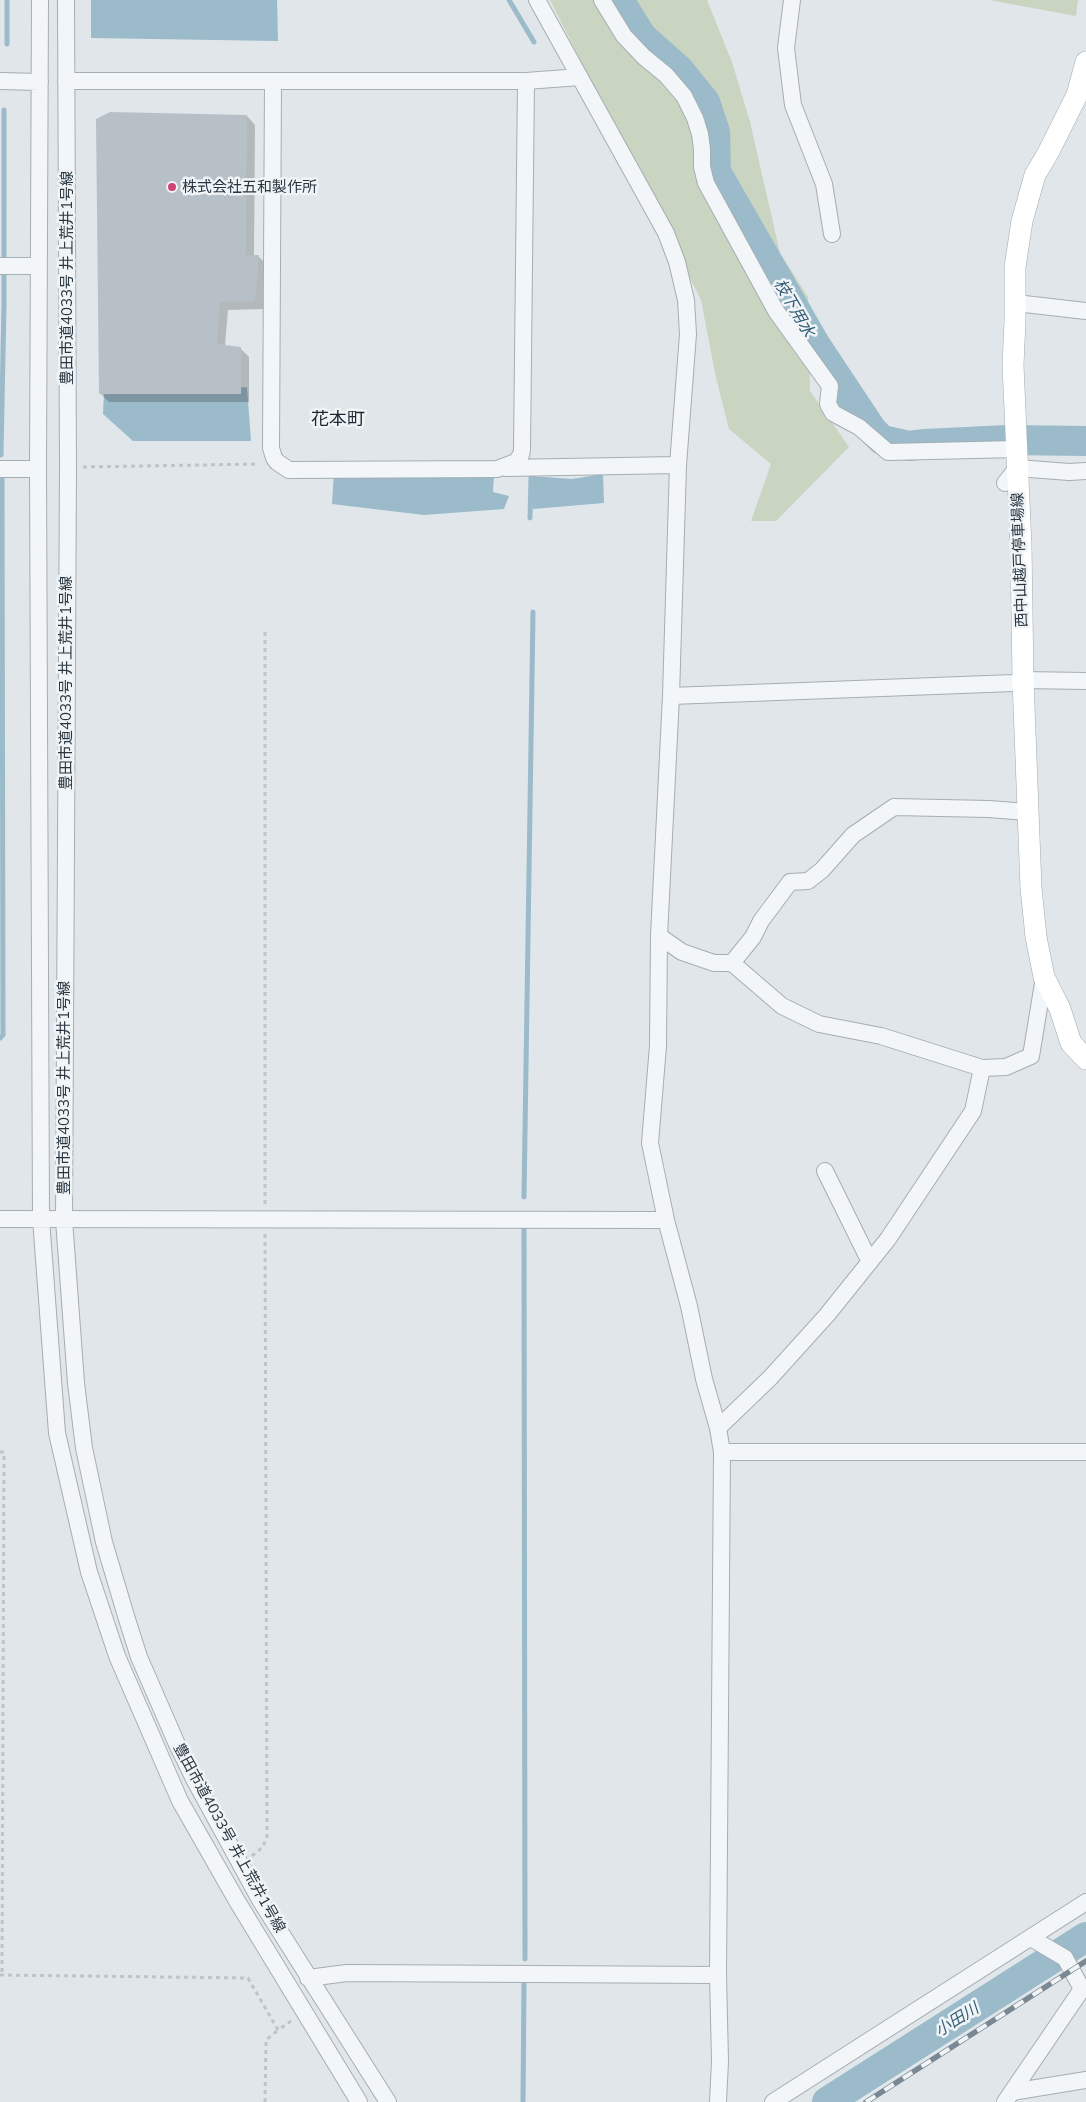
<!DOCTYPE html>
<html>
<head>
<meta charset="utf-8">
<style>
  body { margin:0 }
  canvas { display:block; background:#e0e6e9 }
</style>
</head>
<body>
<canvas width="1086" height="2102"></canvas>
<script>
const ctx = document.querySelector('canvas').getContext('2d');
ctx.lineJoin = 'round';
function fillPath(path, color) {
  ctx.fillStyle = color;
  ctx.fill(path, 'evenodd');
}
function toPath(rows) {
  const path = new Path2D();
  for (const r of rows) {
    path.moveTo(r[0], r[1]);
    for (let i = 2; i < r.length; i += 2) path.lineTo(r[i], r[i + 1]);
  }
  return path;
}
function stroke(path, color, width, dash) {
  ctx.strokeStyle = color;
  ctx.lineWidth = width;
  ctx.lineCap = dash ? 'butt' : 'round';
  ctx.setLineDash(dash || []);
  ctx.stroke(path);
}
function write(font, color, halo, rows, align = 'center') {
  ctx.font = font + ' Mulish,"Noto Sans JP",sans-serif';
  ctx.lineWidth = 5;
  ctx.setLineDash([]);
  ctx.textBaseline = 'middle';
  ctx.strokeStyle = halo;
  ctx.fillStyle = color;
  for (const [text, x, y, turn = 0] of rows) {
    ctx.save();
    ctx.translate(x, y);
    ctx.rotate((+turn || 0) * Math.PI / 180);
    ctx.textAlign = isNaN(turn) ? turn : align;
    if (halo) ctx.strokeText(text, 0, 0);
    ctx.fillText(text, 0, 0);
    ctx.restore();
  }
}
fillPath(toPath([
  [550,0,707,0,732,62,750,122,780,253,808,297,810,391,849,447,776,521,751,521,771,464,729,429,716,378,701,300],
  [989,0,1078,0,1076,16]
]), '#c9d4c1');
fillPath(toPath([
  [91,0,277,0,278,41,91,38],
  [247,387,251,441,133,441,103,414,104,393],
  [334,472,494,474,493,492,509,496,504,509,424,515,332,504],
  [603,474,604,503,533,509,531,476,572,479]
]), '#9bbbca');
fillPath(toPath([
  [247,116,255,125,254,256,258,256,267,265,263,309,228,310,225,346,241,349,249,357,249,402,109,402,101,394]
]), '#0003');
stroke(toPath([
  [509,0,534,42],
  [7,44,7,0],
  [1,455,4,303,4,110],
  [530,518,531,478],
  [0,1038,3,1035,2,478],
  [524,1197,533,612],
  [524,1227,525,1959],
  [523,2102,524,1984]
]), '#9bbbca', 5);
stroke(toPath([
  [619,0,642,37,679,70,705,102,715,132,716,172,815,344,872,430,882,440,909,446,925,444,1007,440,1086,441],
  [827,2102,1086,1937]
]), '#9bbbca', 30);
fillPath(toPath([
  [110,112,247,115,246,255,259,255,255,301,220,302,217,344,241,347,241,394,99,394,96,119]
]), '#b7c0c6');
const minor = toPath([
  [40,0,38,469,41,1219,57,1433,89,1572,117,1656,180,1801,237,1901,359,2102],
  [66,0,68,468,64,1220,76,1383,84,1448,104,1542,126,1616,139,1657,176,1742,195,1781,260,1900,388,2102],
  [537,0,666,233,677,262,686,300,688,334,678,465,671,696,659,936,658,1046,650,1143,666,1220,689,1306,704,1379,718,1428,722,1452,718,1975,720,2061,718,2102],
  [602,0,624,36,644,57,666,75,684,96,695,118,700,134,702,149,702,167,706,183,776,311,830,386,828,404,833,413,859,427,888,452,1017,449],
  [792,0,786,48,793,105,824,184,832,234],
  [0,81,40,82],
  [66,81,526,81,580,77],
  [273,82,271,448,274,458,277,462,289,470,497,469,516,462,521,455,522,450,526,81],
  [0,266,39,266],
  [1016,303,1086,311],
  [506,468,678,465],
  [0,469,38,469],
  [1005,483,1017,468,1069,472,1086,471],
  [671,696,1014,683,1023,680,1086,681],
  [659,936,682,952,714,963,732,963,753,937,761,921,790,882,808,881,822,870,853,835,894,807,989,809,1027,812],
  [732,963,782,1006,819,1024,881,1036,982,1068],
  [825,1171,870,1262],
  [0,1219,666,1220],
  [718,1428,770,1378,827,1315,888,1239,973,1111,982,1068,1006,1067,1031,1056,1044,977],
  [722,1452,1086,1452],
  [308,1978,347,1973,718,1975],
  [1012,2092,1086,2080],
  [773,2102,1086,1902],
  [1005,2102,1082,1989,1065,1958,1031,1938]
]);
const major = toPath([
  [1086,62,1077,95,1048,153,1035,175,1022,221,1015,267,1015,321,1013,365,1021,546,1023,680,1031,888,1036,937,1044,977,1060,1009,1071,1043,1086,1059]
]);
stroke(minor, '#a5aeb3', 18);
stroke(major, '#9facb5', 22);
stroke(toPath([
  [83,467,259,464],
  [265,1204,265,628],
  [0,1452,4,1452,2,1975],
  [252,1856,263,1847,267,1836,265,1233],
  [0,1975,248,1978,278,2030,291,2021],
  [265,2102,266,2040,278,2030]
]), '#bec4c8', 3, [4, 4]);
stroke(minor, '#f3f6f8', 16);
stroke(major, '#fff', 21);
const rail = toPath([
  [866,2102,1086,1961]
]);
stroke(rail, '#798893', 5.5);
stroke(rail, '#f0f4f7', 4, [11]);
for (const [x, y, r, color] of [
  [172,187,5,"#d14373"]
]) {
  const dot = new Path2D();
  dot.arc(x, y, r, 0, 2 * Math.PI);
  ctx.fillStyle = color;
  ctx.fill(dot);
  stroke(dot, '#f0f4f7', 2);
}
write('15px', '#283641', '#f0f4f7', [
  ["株式会社五和製作所",182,187]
], 'left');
write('15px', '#283641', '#f0f4f7', [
  ["豊田市道4033号 井上荒井1号線",67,278,-90],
  ["西中山越戸停車場線",1020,560,-92],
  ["豊田市道4033号 井上荒井1号線",66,683,-90],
  ["豊田市道4033号 井上荒井1号線",64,1088,-90],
  ["豊田市道4033号 井上荒井1号線",229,1838,61]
]);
write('italic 16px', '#325d76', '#f0f4f7', [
  ["枝下用水",794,308,60],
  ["小田川",957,2020,-32]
]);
write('18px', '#1b2732', '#f0f4f7', [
  ["花本町",338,420]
]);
</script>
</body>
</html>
